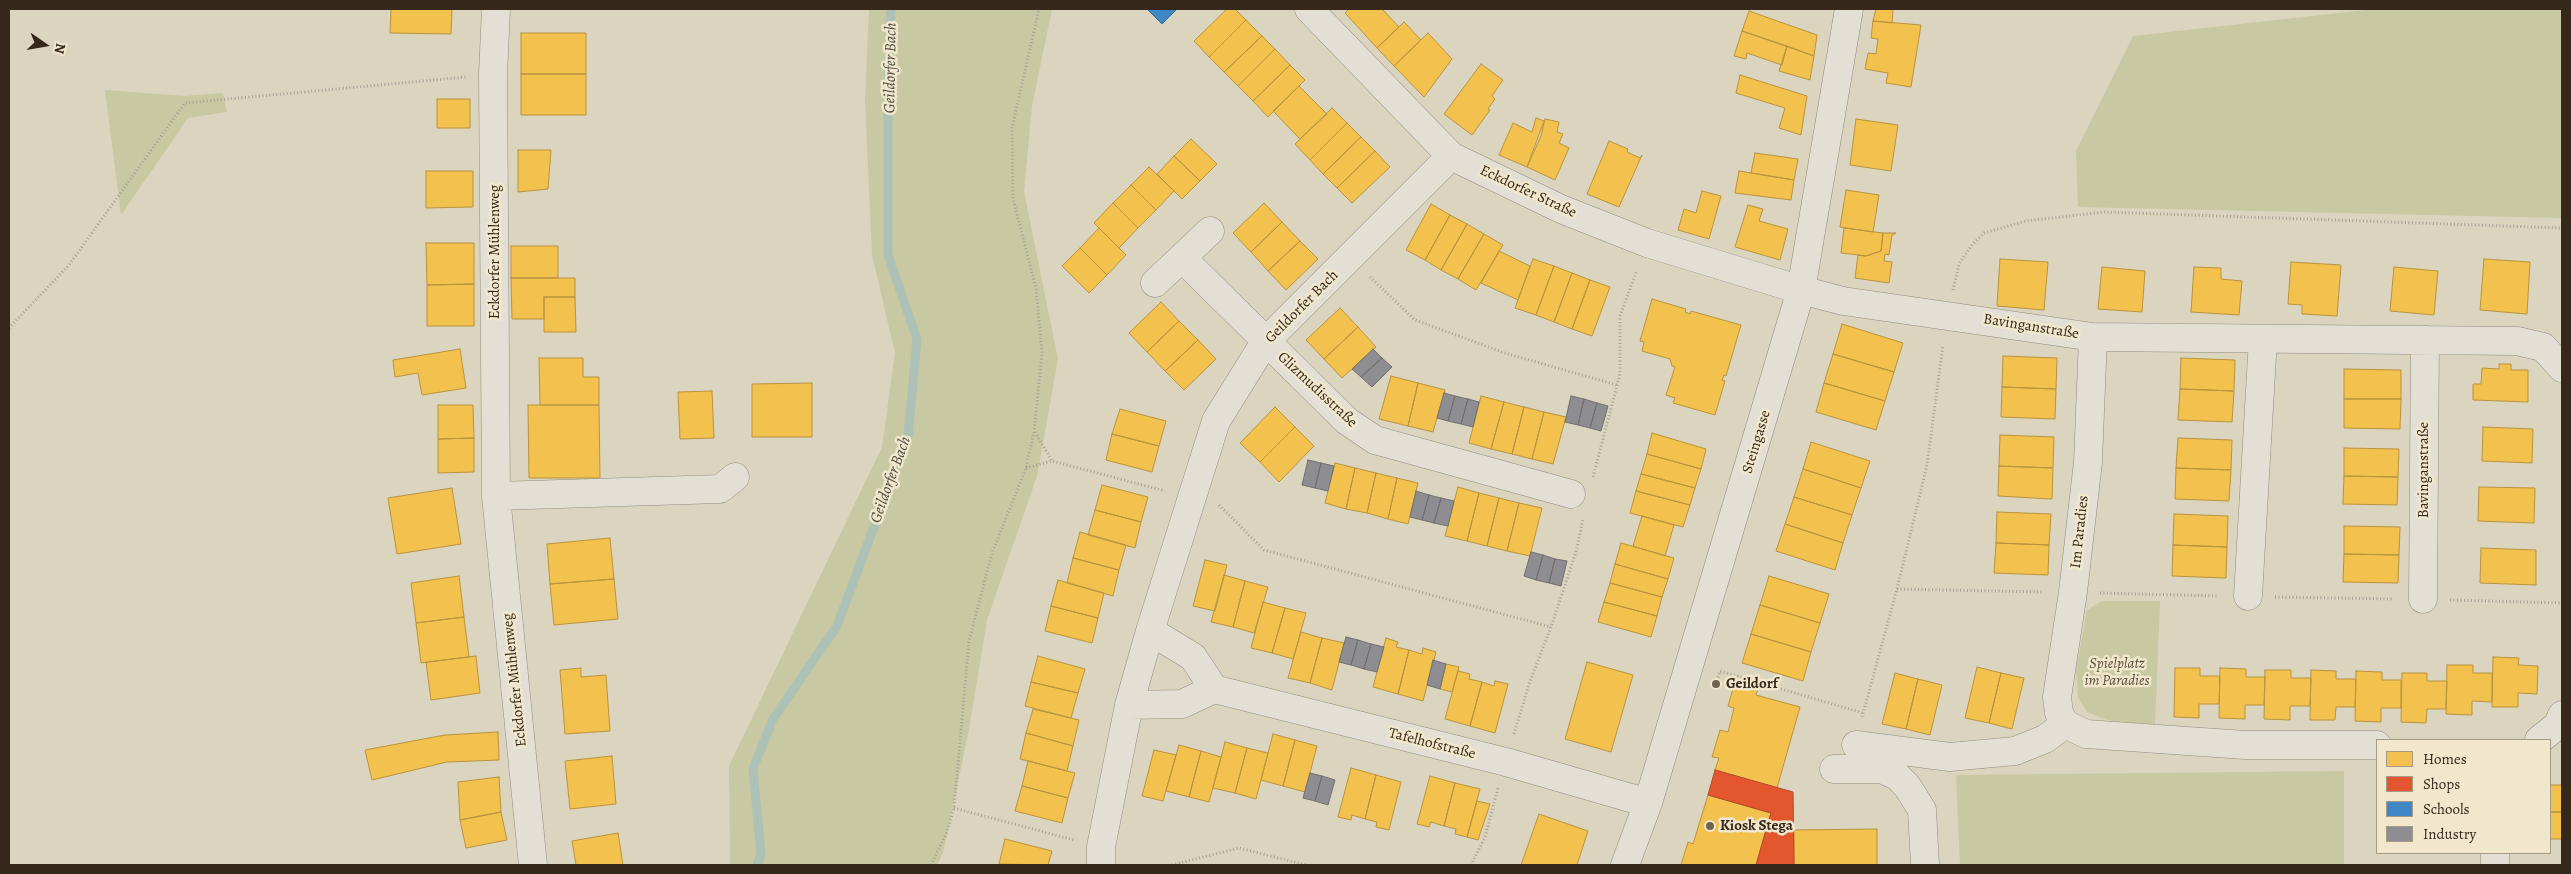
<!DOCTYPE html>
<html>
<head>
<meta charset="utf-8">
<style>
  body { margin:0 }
  #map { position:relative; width:2571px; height:874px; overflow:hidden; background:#dbd4bf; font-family:Alegreya,serif }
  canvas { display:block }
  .frame { position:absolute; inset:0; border:10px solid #35281a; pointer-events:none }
  .legend { position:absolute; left:2376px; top:739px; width:175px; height:115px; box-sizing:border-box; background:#f0e7cd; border:1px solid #a59b85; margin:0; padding:6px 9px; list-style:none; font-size:15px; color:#35281a }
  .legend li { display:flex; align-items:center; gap:10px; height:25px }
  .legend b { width:25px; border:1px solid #a59b85 }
  .north { position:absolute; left:20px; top:20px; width:50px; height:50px; -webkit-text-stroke:4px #f0e7cd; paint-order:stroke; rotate:103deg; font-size:14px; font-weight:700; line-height:20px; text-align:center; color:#35281a }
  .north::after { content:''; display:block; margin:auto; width:18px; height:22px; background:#35281a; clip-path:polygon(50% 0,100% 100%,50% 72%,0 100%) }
</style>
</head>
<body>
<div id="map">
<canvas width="2571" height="874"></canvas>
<div class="frame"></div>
<ul class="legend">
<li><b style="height:14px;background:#f2c14e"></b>Homes</li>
<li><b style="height:14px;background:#e4572e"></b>Shops</li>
<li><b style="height:14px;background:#3f88c5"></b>Schools</li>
<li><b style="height:14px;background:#8d8d92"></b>Industry</li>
</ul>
<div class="north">N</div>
</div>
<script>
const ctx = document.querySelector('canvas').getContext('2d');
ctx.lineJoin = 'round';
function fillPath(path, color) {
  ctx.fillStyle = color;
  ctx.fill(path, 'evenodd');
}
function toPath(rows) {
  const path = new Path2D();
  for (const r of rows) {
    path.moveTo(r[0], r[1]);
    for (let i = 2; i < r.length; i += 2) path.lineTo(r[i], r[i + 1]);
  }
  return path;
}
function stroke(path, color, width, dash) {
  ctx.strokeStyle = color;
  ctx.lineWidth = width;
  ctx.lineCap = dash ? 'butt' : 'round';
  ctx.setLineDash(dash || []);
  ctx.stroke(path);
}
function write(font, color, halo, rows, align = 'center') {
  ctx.font = font + ' Alegreya,serif';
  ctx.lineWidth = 5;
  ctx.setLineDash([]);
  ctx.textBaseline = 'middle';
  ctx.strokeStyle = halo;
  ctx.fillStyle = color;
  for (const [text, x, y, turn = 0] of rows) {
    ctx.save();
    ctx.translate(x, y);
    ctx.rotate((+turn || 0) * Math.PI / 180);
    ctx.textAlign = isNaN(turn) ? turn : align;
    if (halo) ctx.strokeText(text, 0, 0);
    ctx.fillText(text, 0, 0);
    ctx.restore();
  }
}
fillPath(toPath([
  [869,9,1052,9,1032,106,1024,192,1058,359,1037,476,987,620,969,729,943,853,937,865,730,865,729,766,882,447,895,353,872,255,865,100],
  [2375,9,2562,9,2562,218,2078,207,2076,151,2133,36],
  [105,90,185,96,223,93,227,112,188,118,121,215],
  [2102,601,2160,601,2155,726,2107,720,2087,712,2078,697,2076,671,2087,610],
  [2344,771,2344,865,1960,865,1956,775]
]), '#c8c8a2');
const homes = toPath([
  [391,9,452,9,451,34,390,33,391,9],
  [1227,9,1235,9,1246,20,1209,57,1194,41,1227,9],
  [1349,9,1382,9,1399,27,1377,48,1345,13,1349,9],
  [1876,9,1893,9,1892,23,1873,21,1876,9],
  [1749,11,1817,35,1814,56,1742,31,1749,11],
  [1246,20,1262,36,1224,72,1209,57,1246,20],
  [1873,21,1921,25,1911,87,1886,83,1888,73,1865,69,1868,53,1876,54,1878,39,1871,38,1873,21],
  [1404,22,1421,40,1394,66,1377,48,1404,22],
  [1742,31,1787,46,1782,65,1747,53,1746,59,1734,56,1742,31],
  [521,33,586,33,586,74,521,74,521,33],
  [1428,33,1452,59,1424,97,1394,66,1428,33],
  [1262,36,1275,49,1238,86,1224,72,1262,36],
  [1787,46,1814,56,1810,80,1779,71,1787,46],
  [1275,49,1290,65,1253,101,1238,86,1275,49],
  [1481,64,1503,80,1492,96,1495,99,1488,109,1490,110,1472,135,1444,114,1481,64],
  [1290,65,1305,80,1268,117,1253,101,1290,65],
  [521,74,586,74,586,115,521,115,521,74],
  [1740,75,1807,96,1801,135,1779,128,1785,108,1736,93,1740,75],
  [1299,86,1327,114,1300,139,1273,111,1299,86],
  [437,99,470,99,470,128,437,128,437,99],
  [1332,108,1347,123,1310,160,1295,144,1332,108],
  [1536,118,1544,121,1527,167,1499,155,1513,123,1532,132,1536,118],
  [1545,119,1559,122,1557,132,1563,134,1559,143,1569,148,1555,180,1527,167,1541,136,1545,119],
  [1856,119,1898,125,1891,171,1850,165,1856,119],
  [1347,123,1361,137,1323,174,1310,160,1347,123],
  [1361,137,1375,151,1337,188,1323,174,1361,137],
  [1191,139,1217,164,1200,181,1174,156,1191,139],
  [1609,141,1628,149,1627,152,1640,158,1642,155,1619,207,1587,194,1609,141],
  [518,150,551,150,548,189,518,192,518,150],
  [1375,151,1390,167,1352,203,1337,188,1375,151],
  [1755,153,1798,159,1794,180,1751,173,1755,153],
  [1174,156,1200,181,1182,199,1157,174,1174,156],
  [1149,167,1174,191,1156,210,1131,185,1149,167],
  [426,171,473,171,473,207,426,208,426,171],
  [1739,171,1794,180,1791,200,1735,193,1739,171],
  [1131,185,1156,210,1138,228,1113,203,1131,185],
  [1846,190,1879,195,1873,232,1840,227,1846,190],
  [1702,191,1721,196,1709,239,1678,230,1684,209,1696,213,1702,191],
  [1113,203,1138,228,1119,248,1094,223,1113,203],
  [1264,203,1282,222,1251,252,1233,233,1264,203],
  [1431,204,1450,215,1425,260,1406,250,1431,204],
  [1748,205,1763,209,1759,221,1788,229,1780,260,1735,247,1748,205],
  [1450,215,1467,224,1441,270,1425,260,1450,215],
  [1282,222,1300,241,1268,271,1251,252,1282,222],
  [1467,224,1484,234,1458,279,1441,270,1467,224],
  [1099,228,1126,255,1107,275,1080,248,1099,228],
  [1844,228,1883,233,1881,251,1866,256,1841,253,1844,228],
  [1883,233,1896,233,1892,235,1889,255,1885,254,1884,261,1892,262,1889,283,1855,278,1858,255,1866,256,1881,251,1883,233],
  [1484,234,1503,245,1476,290,1458,279,1484,234],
  [1300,241,1318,259,1286,290,1268,271,1300,241],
  [426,243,474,243,474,284,427,285,426,243],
  [511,246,558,246,558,278,511,278,511,246],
  [1080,248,1107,275,1089,293,1062,266,1080,248],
  [1499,251,1530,266,1518,300,1481,283,1499,251],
  [1533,259,1554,266,1536,315,1515,308,1533,259],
  [2000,259,2048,262,2044,310,1997,306,2000,259],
  [2484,259,2530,262,2527,314,2480,310,2484,259],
  [2291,262,2341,265,2337,316,2302,314,2302,305,2288,304,2291,262],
  [1554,266,1572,273,1554,322,1536,315,1554,266],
  [2102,267,2145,271,2142,312,2098,309,2102,267],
  [2194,267,2221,268,2221,279,2242,281,2239,315,2191,312,2194,267],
  [2394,267,2438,271,2434,315,2390,311,2394,267],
  [1572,273,1590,280,1572,329,1554,322,1572,273],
  [511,278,575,278,575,297,544,297,544,319,512,319,511,278],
  [1590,280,1610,287,1592,336,1572,329,1590,280],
  [474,284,474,326,427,326,427,285,474,284],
  [544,297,575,297,576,332,544,332,544,297],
  [1652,299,1686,309,1685,312,1690,314,1691,311,1741,325,1726,376,1724,375,1722,380,1725,381,1715,415,1673,403,1675,398,1666,395,1675,367,1672,366,1670,359,1642,351,1644,342,1640,341,1652,299],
  [1161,302,1179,321,1147,352,1129,333,1161,302],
  [1340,308,1358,327,1324,359,1306,340,1340,308],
  [1179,321,1198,340,1165,371,1147,352,1179,321],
  [1842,324,1903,343,1894,372,1833,354,1842,324],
  [1358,327,1376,347,1342,378,1324,359,1358,327],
  [1198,340,1216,359,1184,390,1165,371,1198,340],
  [460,349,466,388,422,395,418,373,395,377,393,360,460,349],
  [1833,354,1894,372,1885,401,1824,383,1833,354],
  [2003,356,2057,358,2056,389,2002,387,2003,356],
  [539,358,583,358,583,377,599,377,599,405,540,405,539,358],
  [2181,358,2235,360,2234,391,2180,389,2181,358],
  [2499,364,2511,364,2511,370,2528,370,2528,402,2473,400,2473,384,2481,384,2482,368,2499,369,2499,364],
  [2344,369,2401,370,2401,399,2344,399,2344,369],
  [1391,376,1418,383,1408,426,1379,419,1391,376],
  [812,383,812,437,752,437,752,384,812,383],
  [1418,383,1445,390,1433,432,1408,426,1418,383],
  [1824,383,1885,401,1876,430,1816,412,1824,383],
  [2002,387,2056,389,2055,419,2001,417,2002,387],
  [2180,389,2234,391,2232,422,2178,420,2180,389],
  [712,391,714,438,680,439,678,392,712,391],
  [1481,396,1504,402,1491,449,1469,443,1481,396],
  [2344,399,2401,399,2400,429,2344,428,2344,399],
  [1504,402,1524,407,1512,454,1491,449,1504,402],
  [438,405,473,405,474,438,438,439,438,405],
  [528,405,599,405,600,478,529,478,528,405],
  [1275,407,1295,427,1260,462,1240,443,1275,407],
  [1524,407,1544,412,1532,459,1512,454,1524,407],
  [1120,409,1166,421,1159,446,1112,434,1120,409],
  [1544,412,1566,417,1553,464,1532,459,1544,412],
  [1295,427,1314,446,1279,482,1260,462,1295,427],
  [2483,427,2533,429,2532,463,2482,461,2483,427],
  [1652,433,1706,449,1701,469,1647,454,1652,433],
  [1112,434,1159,446,1152,472,1106,460,1112,434],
  [2000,435,2054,437,2053,468,1999,466,2000,435],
  [474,438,474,472,438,473,438,439,474,438],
  [2178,438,2232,440,2231,470,2176,468,2178,438],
  [1811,442,1870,461,1861,488,1803,469,1811,442],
  [2344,448,2399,449,2398,477,2344,476,2344,448],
  [1647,454,1701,469,1695,488,1641,474,1647,454],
  [1335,463,1355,468,1346,509,1325,503,1335,463],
  [1999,466,2053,468,2052,499,1998,496,1999,466],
  [1355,468,1376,473,1367,513,1346,509,1355,468],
  [2176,468,2231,470,2229,501,2175,499,2176,468],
  [1803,469,1861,488,1852,515,1794,497,1803,469],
  [1376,473,1397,478,1388,519,1367,513,1376,473],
  [1641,474,1695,488,1690,505,1636,491,1641,474],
  [2344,476,2398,477,2397,505,2343,504,2344,476],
  [1397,478,1418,483,1408,524,1388,519,1397,478],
  [1102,485,1148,497,1141,522,1095,510,1102,485],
  [1458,487,1479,493,1467,541,1445,536,1458,487],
  [2479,487,2535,488,2534,523,2478,521,2479,487],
  [452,488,461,544,397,554,388,498,452,488],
  [1636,491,1690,505,1683,527,1630,513,1636,491],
  [1479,493,1499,498,1487,546,1467,541,1479,493],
  [1794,497,1852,515,1843,543,1785,524,1794,497],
  [1499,498,1519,503,1507,551,1487,546,1499,498],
  [1519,503,1542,508,1530,556,1507,551,1519,503],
  [1095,510,1141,522,1135,548,1088,535,1095,510],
  [1997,512,2051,514,2049,545,1996,543,1997,512],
  [2174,514,2228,516,2227,547,2173,545,2174,514],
  [1642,516,1674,525,1665,556,1633,546,1642,516],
  [1785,524,1843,543,1835,570,1776,551,1785,524],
  [2344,526,2400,527,2399,555,2344,554,2344,526],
  [1080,532,1126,545,1119,570,1073,558,1080,532],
  [610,538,614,579,550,584,547,544,610,538],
  [1621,543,1674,558,1668,579,1615,564,1621,543],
  [1996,543,2049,545,2048,575,1994,573,1996,543],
  [2173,545,2227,547,2226,578,2172,576,2173,545],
  [2481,548,2536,550,2536,585,2480,583,2481,548],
  [2344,554,2399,555,2398,583,2343,582,2344,554],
  [1073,558,1119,570,1113,596,1067,583,1073,558],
  [1205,560,1227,565,1215,611,1193,606,1205,560],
  [1615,564,1668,579,1662,597,1610,583,1615,564],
  [1224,575,1245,581,1233,627,1211,622,1224,575],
  [459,576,464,617,416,623,411,583,459,576],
  [1769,576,1829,594,1820,623,1760,605,1769,576],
  [614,579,618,619,554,625,550,584,614,579],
  [1058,580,1104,593,1098,618,1051,606,1058,580],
  [1245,581,1268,587,1254,633,1233,627,1245,581],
  [1610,583,1662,597,1657,616,1604,602,1610,583],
  [1263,602,1285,608,1272,653,1251,648,1263,602],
  [1604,602,1657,616,1651,637,1598,622,1604,602],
  [1760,605,1820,623,1811,652,1751,634,1760,605],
  [1051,606,1098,618,1092,643,1045,631,1051,606],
  [1285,608,1306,613,1293,659,1272,653,1285,608],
  [464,617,469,657,421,663,416,623,464,617],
  [1301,632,1322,638,1310,683,1288,678,1301,632],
  [1751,634,1811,652,1803,681,1742,663,1751,634],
  [1322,638,1344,643,1332,690,1310,683,1322,638],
  [1386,638,1398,642,1396,647,1409,650,1398,694,1373,687,1386,638],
  [1423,648,1436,652,1423,701,1398,694,1409,650,1422,654,1423,648],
  [476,656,480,693,431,700,426,662,476,656],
  [1038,656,1085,669,1078,693,1031,682,1038,656],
  [2493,657,2519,658,2518,665,2538,666,2537,694,2518,693,2518,707,2492,707,2493,657],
  [1587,662,1633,675,1611,752,1565,739,1587,662],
  [1446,664,1459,667,1452,692,1440,689,1446,664],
  [2447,665,2473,665,2473,673,2492,673,2492,702,2472,701,2472,715,2446,714,2447,665],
  [1977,667,2001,673,1989,723,1965,718,1977,667],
  [581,668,581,677,606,675,610,731,565,734,560,670,581,668],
  [2175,668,2200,668,2200,676,2220,676,2219,704,2199,704,2199,718,2174,717,2175,668],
  [2220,668,2246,669,2246,677,2265,677,2264,705,2245,705,2245,719,2219,718,2220,668],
  [2265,670,2291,670,2291,678,2311,678,2310,706,2290,706,2290,720,2264,719,2265,670],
  [2311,670,2336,671,2336,679,2356,679,2355,707,2336,707,2335,720,2310,720,2311,670],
  [1458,671,1470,674,1469,679,1482,682,1470,726,1445,719,1458,671],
  [2356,671,2382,672,2382,680,2401,680,2401,708,2381,708,2381,722,2355,721,2356,671],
  [1895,673,1918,679,1906,729,1882,724,1895,673],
  [2001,673,2024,678,2012,729,1989,723,2001,673],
  [2402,673,2427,673,2427,681,2447,681,2446,709,2427,709,2426,723,2401,722,2402,673],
  [1918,679,1942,685,1930,735,1906,729,1918,679],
  [1495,681,1508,684,1495,733,1470,726,1482,682,1494,686,1495,681],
  [1031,682,1078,693,1071,718,1025,706,1031,682],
  [1735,682,1758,689,1756,695,1800,707,1777,788,1715,770,1719,758,1712,757,1720,730,1728,732,1734,708,1728,706,1735,682],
  [1033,709,1079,720,1073,746,1026,733,1033,709],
  [498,732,499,760,447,762,372,780,365,750,445,735,498,732],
  [1026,733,1073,746,1067,771,1020,759,1026,733],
  [1273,734,1295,740,1283,786,1261,780,1273,734],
  [1295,740,1317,746,1305,792,1283,786,1295,740],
  [1225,742,1247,748,1235,793,1213,788,1225,742],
  [1179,745,1201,751,1189,797,1166,791,1179,745],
  [1247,748,1268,753,1256,799,1235,793,1247,748],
  [1154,750,1176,755,1163,801,1142,796,1154,750],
  [1201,751,1221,757,1209,802,1189,797,1201,751],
  [612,756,616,804,570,809,565,761,612,756],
  [1028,761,1075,773,1068,798,1022,786,1028,761],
  [1351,768,1376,775,1365,819,1352,815,1351,820,1338,817,1351,768],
  [1376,775,1401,782,1389,830,1376,827,1377,822,1365,819,1376,775],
  [1430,776,1455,783,1444,826,1431,822,1429,827,1417,824,1430,776],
  [499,777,501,812,460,820,458,782,499,777],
  [1455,783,1480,789,1467,837,1455,834,1456,829,1444,826,1455,783],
  [2550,785,2562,785,2562,812,2550,812,2550,785],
  [1022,786,1068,798,1062,823,1015,811,1022,786],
  [1708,795,1771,813,1756,865,1681,865,1688,842,1693,844,1708,795],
  [1477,801,1490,804,1478,840,1467,837,1477,801],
  [501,812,507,840,466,848,460,820,501,812],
  [2550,812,2562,812,2562,839,2550,839,2550,812],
  [1539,814,1588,831,1577,865,1521,865,1539,814],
  [1877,829,1877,865,1794,865,1794,830,1877,829],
  [618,833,623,865,576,865,572,841,618,833],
  [1005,839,1052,851,1048,865,999,864,1005,839]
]);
fillPath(homes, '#f2c14e');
stroke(homes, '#b9933e', 1);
const shops = toPath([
  [1715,770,1793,792,1794,865,1756,865,1771,813,1708,795,1715,770]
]);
fillPath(shops, '#e4572e');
stroke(shops, '#b04928', 1);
const schools = toPath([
  [1147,9,1177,9,1162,24,1147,9]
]);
fillPath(schools, '#3f88c5');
stroke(schools, '#3c6b92', 1);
const industry = toPath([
  [1373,349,1382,358,1361,377,1352,369,1373,349],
  [1382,358,1392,367,1372,387,1361,377,1382,358],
  [1444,393,1455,396,1448,421,1437,418,1444,393],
  [1455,396,1468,399,1461,424,1448,421,1455,396],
  [1571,396,1584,399,1578,425,1565,422,1571,396],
  [1468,399,1479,402,1473,427,1461,424,1468,399],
  [1584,399,1597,403,1590,428,1578,425,1584,399],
  [1597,403,1608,406,1601,431,1590,428,1597,403],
  [1308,460,1321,463,1315,488,1302,485,1308,460],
  [1321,463,1334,466,1328,491,1315,488,1321,463],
  [1416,491,1429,495,1422,520,1410,517,1416,491],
  [1429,495,1441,498,1434,523,1422,520,1429,495],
  [1441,498,1454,501,1448,526,1434,523,1441,498],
  [1531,552,1543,555,1536,580,1524,576,1531,552],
  [1543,555,1555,559,1549,583,1536,580,1543,555],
  [1555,559,1567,561,1561,586,1549,583,1555,559],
  [1346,637,1358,640,1351,665,1339,662,1346,637],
  [1358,640,1371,644,1364,669,1351,665,1358,640],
  [1371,644,1384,647,1377,672,1364,669,1371,644],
  [1433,660,1446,664,1440,689,1427,685,1433,660],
  [1310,773,1322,776,1315,801,1303,798,1310,773],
  [1322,776,1335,780,1328,805,1315,801,1322,776]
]);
fillPath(industry, '#8d8d92');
stroke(industry, '#736f6e', 1);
stroke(toPath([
  [757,865,761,854,753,769,773,719,837,626,908,436,917,339,888,255,888,82,891,9]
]), '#adc1b7', 9);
const minor = toPath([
  [496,9,493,74,496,496,533,865],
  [1309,9,1451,156,1561,209,1647,243,1801,290,1843,301,2093,337,2517,341,2543,347,2562,368],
  [1182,258,1347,421,1375,440,1571,494],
  [1155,283,1210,231],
  [2093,337,2088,462,2073,592,2057,697,2059,713,2065,724,2086,734,2245,745,2377,745],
  [496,496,720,489,735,477],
  [2248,596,2263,339],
  [2423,599,2425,340],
  [1150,631,1193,657,1214,689,1506,762,1648,803],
  [1129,705,1182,704,1214,689],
  [2539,740,2558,725,2562,715],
  [1856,745,1950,757,2015,751,2045,739,2065,724],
  [1834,769,1882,769,1897,776,1907,786,1922,810,1925,865],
  [2495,853,2495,865],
  [1101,865,1101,847,1129,705,1150,631,1216,421,1265,342,1451,156],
  [1625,865,1648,803,1801,290,1849,9]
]);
stroke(minor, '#928c7f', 29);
stroke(toPath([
  [1370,277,1415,320,1505,353,1617,385],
  [1953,290,1959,264,1971,246,1984,233,2026,221,2104,212,2562,228],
  [9,328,69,265,185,103,466,77],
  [1035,432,1052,461],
  [1026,468,1052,461,1165,491],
  [1593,477,1620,374,1620,316,1637,270],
  [1219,505,1264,550,1551,627],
  [1897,589,2044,592],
  [2100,593,2219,596],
  [2275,597,2394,599],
  [2450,600,2562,603],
  [1716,684,1720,671,1863,713],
  [1862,717,1897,589,1927,465,1943,345],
  [1514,734,1529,684,1551,627,1576,552,1583,519],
  [954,808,1074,840],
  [931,865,947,832,954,808,969,641,992,553,1026,468,1034,432,1042,353,1036,288,1013,199,1012,128,1039,9],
  [1172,865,1239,848,1306,865],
  [1471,865,1485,837,1498,788]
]), '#a5a096', 3, [1, 2.5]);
stroke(minor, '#e4dfd4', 28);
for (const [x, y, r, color] of [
  [1716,684,5,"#6f6454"],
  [1710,826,5,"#6f6454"]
]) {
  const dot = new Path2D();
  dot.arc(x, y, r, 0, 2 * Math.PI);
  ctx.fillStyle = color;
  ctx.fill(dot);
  stroke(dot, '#f0e7cd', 2);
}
write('15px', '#35281a', '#f0e7cd', [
  ["Eckdorfer Straße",1528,192,25],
  ["Eckdorfer Mühlenweg",495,252,-90],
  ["Geildorfer Bach",1302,307,-45],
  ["Bavinganstraße",2031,327,9],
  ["Glizmudisstraße",1317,390,43],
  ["Steingasse",1757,442,-73],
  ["Bavinganstraße",2424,470,-90],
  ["Im Paradies",2080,532,-84],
  ["Eckdorfer Mühlenweg",515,680,-96],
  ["Tafelhofstraße",1432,744,14]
]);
write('italic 15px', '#564e36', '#f0e7cd', [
  ["Spielplatz",2117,664],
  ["im Paradies",2117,681]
]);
write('bold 15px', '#35281a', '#f0e7cd', [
  ["Geildorf",1726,684],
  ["Kiosk Stega",1720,826]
], 'left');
write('italic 16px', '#4e4c40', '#f0e7cd', [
  ["Geildorfer Bach",891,68,-89],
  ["Geildorfer Bach",891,480,-70]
]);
</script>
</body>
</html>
